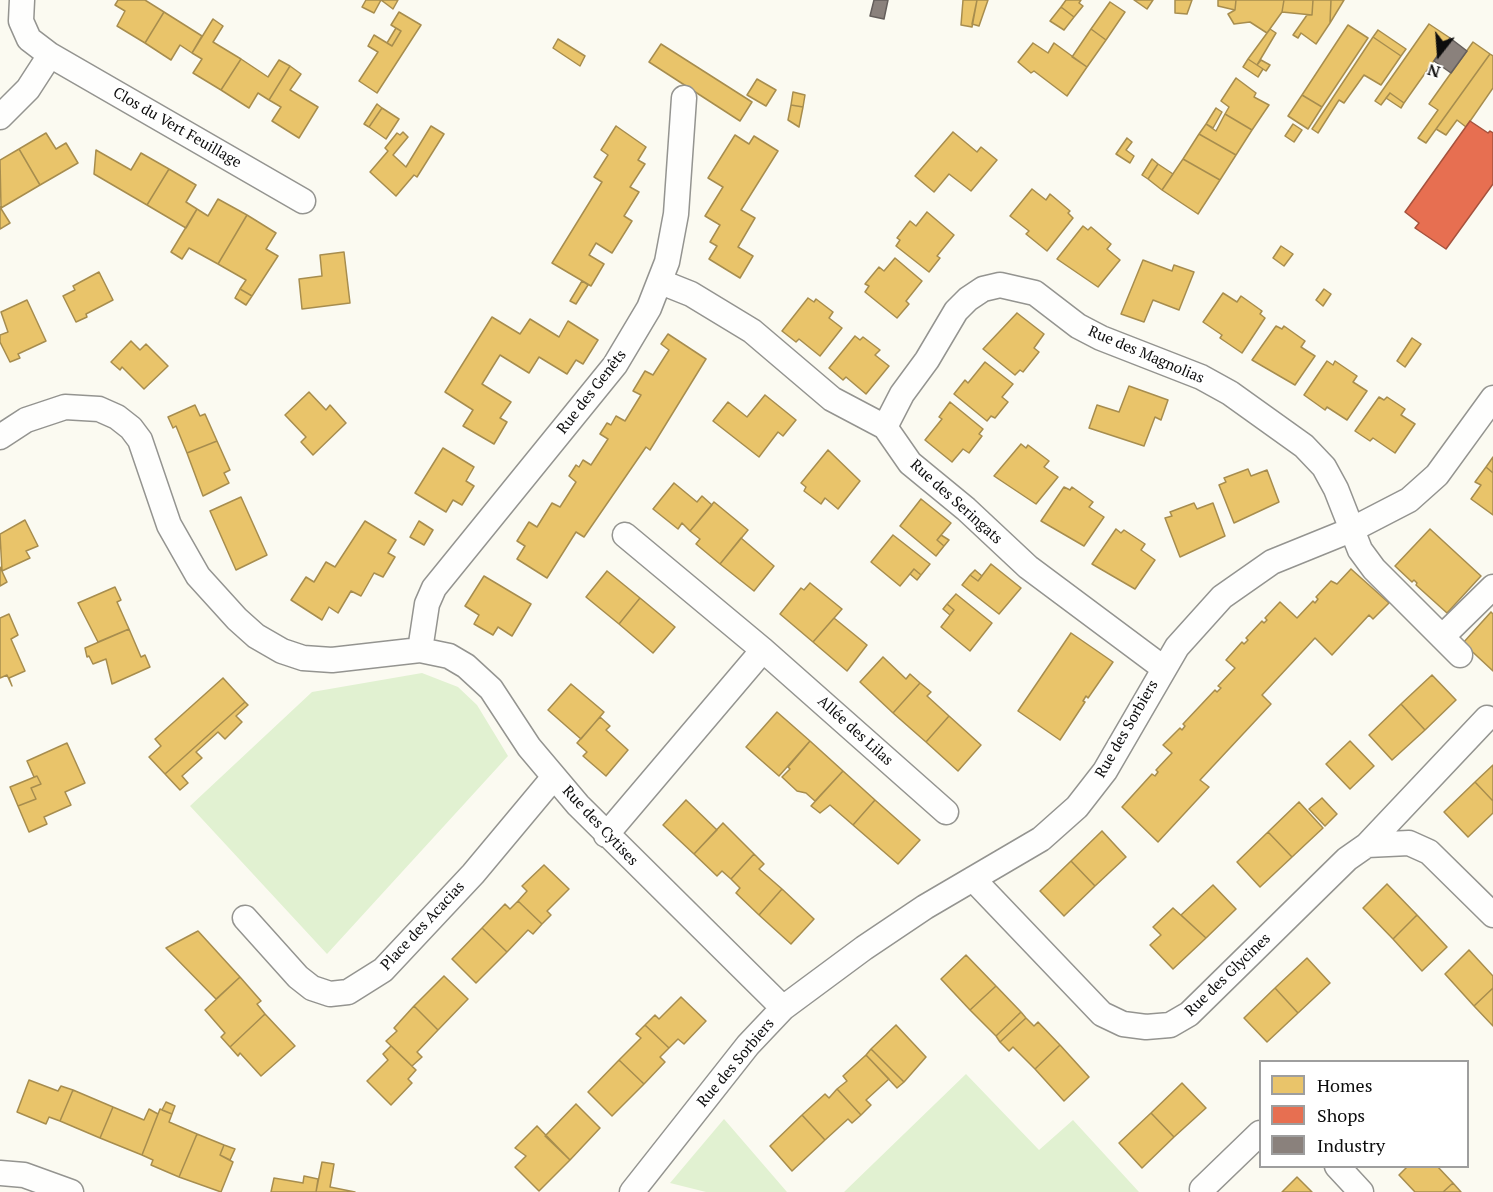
<!DOCTYPE html>
<html>
<head>
<meta charset="utf-8">
<style>
  body { margin:0 }
  #map { position:relative; width:1493px; height:1192px; overflow:hidden; background:#fbfaf1; font-family:"PT Serif",serif }
  canvas { display:block }
  .legend { position:absolute; left:1259px; top:1060px; width:210px; height:108px; box-sizing:border-box; background:#fff; border:2px solid #9e9e9e; margin:0; padding:8px 10px; list-style:none; font-size:18px; color:#0d0d0d }
  .legend li { display:flex; align-items:center; gap:12px; height:30px }
  .legend b { width:30px; border:2px solid #9e9e9e }
  .north { position:absolute; left:1409px; top:24px; width:60px; height:60px; -webkit-text-stroke:4px #fff; paint-order:stroke; rotate:197deg; font-size:16px; font-weight:700; line-height:24px; text-align:center; color:#0d0d0d }
  .north::after { content:''; display:block; margin:auto; width:21px; height:27px; background:#0d0d0d; clip-path:polygon(50% 0,100% 100%,50% 72%,0 100%) }
</style>
</head>
<body>
<div id="map">
<canvas width="1493" height="1192"></canvas>
<ul class="legend">
<li><b style="height:16px;background:#e9c46a"></b>Homes</li>
<li><b style="height:16px;background:#e76f51"></b>Shops</li>
<li><b style="height:16px;background:#8a817c"></b>Industry</li>
</ul>
<div class="north">N</div>
</div>
<script>
const ctx = document.querySelector('canvas').getContext('2d');
ctx.lineJoin = 'round';
function fillPath(path, color) {
  ctx.fillStyle = color;
  ctx.fill(path, 'evenodd');
}
function toPath(rows) {
  const path = new Path2D();
  for (const r of rows) {
    path.moveTo(r[0], r[1]);
    for (let i = 2; i < r.length; i += 2) path.lineTo(r[i], r[i + 1]);
  }
  return path;
}
function stroke(path, color, width, dash) {
  ctx.strokeStyle = color;
  ctx.lineWidth = width;
  ctx.lineCap = dash ? 'butt' : 'round';
  ctx.setLineDash(dash || []);
  ctx.stroke(path);
}
function write(font, color, halo, rows, align = 'center') {
  ctx.font = font + ' "PT Serif",serif';
  ctx.lineWidth = 6;
  ctx.setLineDash([]);
  ctx.textBaseline = 'middle';
  ctx.strokeStyle = halo;
  ctx.fillStyle = color;
  for (const [text, x, y, turn = 0] of rows) {
    ctx.save();
    ctx.translate(x, y);
    ctx.rotate((+turn || 0) * Math.PI / 180);
    ctx.textAlign = isNaN(turn) ? turn : align;
    if (halo) ctx.strokeText(text, 0, 0);
    ctx.fillText(text, 0, 0);
    ctx.restore();
  }
}
fillPath(toPath([
  [422,673,458,687,477,705,508,756,327,954,190,806,312,692],
  [966,1074,1039,1150,1073,1120,1139,1192,844,1192],
  [724,1119,787,1192,706,1192,670,1183]
]), '#e1f1d1');
const homes = toPath([
  [118,0,145,0,164,12,145,43,117,26,125,11,115,5,118,0],
  [366,0,381,0,374,13,362,7,366,0],
  [381,0,398,0,393,9,381,0],
  [963,0,977,0,972,27,961,25,963,0],
  [977,0,988,0,979,26,972,24,977,0],
  [1066,0,1081,0,1079,3,1083,6,1074,17,1061,7,1066,0],
  [1134,0,1153,0,1147,9,1134,0],
  [1175,0,1192,0,1187,14,1175,13,1175,0],
  [1218,0,1236,0,1235,10,1218,6,1218,0],
  [1236,0,1284,0,1282,12,1267,33,1250,22,1234,24,1228,14,1235,10,1236,0],
  [1284,0,1313,0,1312,15,1282,12,1284,0],
  [1313,0,1331,0,1330,23,1316,44,1301,33,1298,38,1293,35,1307,15,1312,15,1313,0],
  [1331,0,1344,0,1330,23,1331,0],
  [1110,2,1125,12,1106,40,1091,29,1110,2],
  [1061,7,1074,17,1064,30,1050,21,1061,7],
  [164,12,202,36,192,53,180,45,171,60,145,43,164,12],
  [399,12,421,25,377,93,359,81,378,52,368,46,374,35,392,46,401,31,391,25,399,12],
  [213,19,223,26,213,42,241,59,221,90,193,73,202,59,192,53,213,19],
  [1429,24,1450,38,1404,103,1390,93,1381,105,1375,101,1429,24],
  [1348,25,1368,38,1322,107,1302,95,1348,25],
  [396,28,401,31,392,46,387,43,396,28],
  [1091,29,1106,40,1087,67,1072,57,1091,29],
  [1270,29,1276,33,1257,65,1248,59,1270,29],
  [1378,30,1406,49,1401,56,1373,37,1378,30],
  [1373,37,1401,56,1381,85,1364,75,1344,103,1339,100,1318,133,1312,129,1373,37],
  [558,39,585,56,580,66,553,48,558,39],
  [1473,42,1490,54,1426,143,1418,138,1438,110,1429,104,1473,42],
  [1033,43,1048,53,1054,43,1087,67,1067,96,1034,71,1031,73,1018,62,1033,43],
  [661,44,752,102,740,121,649,62,661,44],
  [1490,54,1493,56,1493,88,1466,127,1457,120,1446,135,1436,129,1490,54],
  [241,59,268,77,279,60,290,66,269,100,258,93,249,108,221,90,241,59],
  [1248,59,1263,69,1258,77,1243,67,1248,59],
  [1261,60,1270,65,1266,71,1257,65,1261,60],
  [290,66,301,74,290,90,318,107,299,138,272,121,281,107,269,100,290,66],
  [1236,78,1256,93,1254,97,1269,105,1252,130,1225,114,1229,107,1221,101,1236,78],
  [757,79,776,90,766,106,747,95,757,79],
  [793,92,805,95,803,107,791,105,793,92],
  [1390,93,1404,103,1401,108,1386,98,1390,93],
  [1302,95,1322,107,1308,129,1288,116,1302,95],
  [377,104,382,108,369,127,364,124,377,104],
  [791,105,803,107,799,127,788,120,791,105],
  [382,108,399,119,386,139,369,127,382,108],
  [1216,108,1222,112,1213,128,1206,124,1216,108],
  [1225,114,1252,130,1236,155,1199,134,1206,124,1216,131,1225,114],
  [1293,124,1302,130,1294,142,1285,136,1293,124],
  [431,126,444,134,417,177,414,175,396,196,370,172,388,151,385,148,397,133,400,135,403,132,408,137,393,155,406,167,431,126],
  [616,126,646,147,638,160,645,164,630,187,639,192,624,216,632,221,612,253,596,243,589,255,604,264,591,286,552,263,602,182,594,177,608,155,601,150,616,126],
  [953,132,977,152,981,147,997,160,971,191,949,174,934,192,915,176,953,132],
  [46,133,56,149,66,143,78,163,40,185,19,149,46,133],
  [1199,134,1236,155,1220,180,1183,159,1199,134],
  [735,135,749,144,754,136,778,151,741,210,755,218,738,247,753,256,740,278,709,259,717,246,710,242,720,225,705,216,723,187,708,178,735,135],
  [1127,138,1132,142,1126,150,1134,156,1130,163,1116,154,1127,138],
  [19,149,40,185,1,208,0,160,19,149],
  [96,150,131,170,141,153,169,169,147,205,94,174,96,150],
  [1152,159,1158,164,1148,179,1142,175,1152,159],
  [1183,159,1220,180,1198,214,1162,190,1183,159],
  [1158,164,1173,174,1162,190,1148,179,1158,164],
  [169,169,196,185,186,202,197,209,186,228,147,205,169,169],
  [1032,189,1046,200,1050,194,1070,211,1068,213,1073,218,1047,251,1026,234,1029,231,1010,216,1032,189],
  [218,199,247,215,218,264,189,248,182,259,171,252,197,209,208,216,218,199],
  [0,207,10,223,0,229,0,207],
  [927,212,954,235,937,256,940,258,929,272,896,246,900,240,897,238,910,221,916,226,927,212],
  [247,215,276,233,266,249,278,256,252,296,240,289,246,280,218,264,247,215],
  [1083,226,1088,230,1091,227,1111,244,1107,249,1120,260,1098,287,1057,259,1083,226],
  [1281,246,1293,254,1284,266,1273,258,1281,246],
  [344,252,350,303,302,309,299,279,322,276,320,255,344,252],
  [895,258,922,281,906,301,909,304,897,318,865,292,869,286,865,284,879,267,884,271,895,258],
  [1143,260,1172,271,1174,265,1194,272,1179,310,1153,300,1144,322,1121,314,1143,260],
  [99,272,113,300,86,314,87,317,76,322,63,296,75,290,73,286,99,272],
  [582,281,588,285,576,304,570,301,582,281],
  [240,289,252,296,246,305,235,298,240,289],
  [1324,289,1331,294,1323,306,1316,300,1324,289],
  [1223,293,1237,302,1241,296,1262,311,1260,314,1265,318,1242,353,1220,338,1222,335,1203,322,1223,293],
  [808,298,814,302,816,299,833,312,829,318,842,328,820,356,799,339,796,342,782,331,808,298],
  [27,300,46,341,18,354,20,358,10,362,0,342,0,335,8,332,1,312,27,300],
  [1017,313,1044,334,1034,348,1039,352,1023,372,1020,370,1015,375,983,349,1017,313],
  [492,317,520,334,530,319,559,337,568,321,598,340,583,364,576,360,567,374,539,357,529,373,500,355,482,384,511,402,500,418,507,422,494,444,463,426,473,410,445,392,492,317],
  [1276,326,1282,329,1284,326,1305,341,1301,347,1315,356,1295,385,1252,360,1276,326],
  [668,334,706,359,650,450,646,447,584,537,576,532,547,578,517,559,525,546,517,541,529,522,537,527,552,503,560,507,576,482,569,476,576,465,579,467,583,460,591,465,608,439,600,434,607,423,611,425,616,416,625,421,641,395,633,391,645,371,653,375,669,350,661,344,668,334],
  [855,336,860,340,863,337,880,350,875,355,889,366,866,394,846,377,843,380,829,368,855,336],
  [1412,338,1421,344,1405,367,1397,361,1412,338],
  [131,341,140,350,146,344,168,366,144,389,122,367,120,370,111,362,131,341],
  [1327,361,1333,365,1335,361,1357,376,1353,382,1367,391,1347,420,1327,407,1325,410,1304,395,1327,361],
  [985,362,1013,384,1002,397,1008,402,995,418,991,416,987,421,954,394,965,380,968,383,985,362],
  [1129,386,1168,400,1161,420,1155,417,1144,446,1089,428,1097,405,1119,412,1129,386],
  [309,392,326,410,330,405,346,423,313,455,301,442,306,437,285,415,309,392],
  [765,395,796,420,783,436,778,432,759,457,713,421,728,402,747,417,765,395],
  [1379,397,1384,400,1387,397,1405,409,1401,415,1415,424,1395,453,1373,438,1370,441,1355,431,1379,397],
  [950,402,983,429,979,434,982,436,969,453,963,449,952,462,925,440,942,419,939,417,950,402],
  [195,405,200,416,205,414,217,441,187,453,176,426,173,428,168,417,195,405],
  [217,441,230,470,224,473,229,483,203,496,187,453,217,441],
  [1021,444,1026,448,1028,445,1049,461,1044,467,1058,477,1036,504,994,476,1021,444],
  [443,448,474,467,466,481,474,486,462,505,453,500,446,512,415,493,443,448],
  [828,450,860,481,838,509,825,498,821,504,804,491,806,487,801,483,828,450],
  [1493,457,1493,473,1486,467,1493,457],
  [1486,467,1493,473,1493,515,1471,499,1481,485,1475,482,1486,467],
  [1248,469,1251,476,1267,470,1279,502,1234,523,1219,485,1226,482,1224,478,1248,469],
  [674,483,697,502,702,496,712,505,690,531,682,523,678,529,653,509,674,483],
  [1064,487,1070,490,1072,487,1093,502,1089,507,1104,517,1084,546,1041,521,1064,487],
  [241,497,267,555,236,570,210,511,241,497],
  [921,499,951,523,937,540,944,546,936,556,900,526,921,499],
  [714,502,748,530,720,564,696,544,700,539,690,531,714,502],
  [1194,503,1197,509,1213,503,1225,536,1180,557,1165,518,1172,516,1170,512,1194,503],
  [25,520,38,546,26,551,30,558,2,571,0,534,25,520],
  [365,521,396,540,388,553,395,557,383,577,374,573,361,596,351,591,338,613,329,607,322,620,291,600,306,577,314,582,326,562,335,567,365,521],
  [419,521,433,530,424,545,410,537,419,521],
  [1116,529,1121,533,1124,530,1145,544,1141,550,1155,560,1135,589,1092,564,1116,529],
  [1430,529,1481,576,1447,613,1416,585,1417,583,1414,580,1412,582,1395,566,1430,529],
  [893,535,930,564,921,575,914,569,900,586,871,562,893,535],
  [941,535,949,540,944,546,937,540,941,535],
  [741,538,774,566,754,591,720,564,741,538],
  [991,564,1021,588,999,614,962,585,970,575,978,581,991,564],
  [0,567,7,582,0,586,0,567],
  [914,569,921,575,917,580,910,574,914,569],
  [1351,569,1389,603,1373,619,1369,615,1332,655,1315,638,1262,695,1271,704,1200,780,1209,787,1158,842,1122,807,1152,774,1155,776,1158,772,1156,770,1172,753,1163,745,1180,728,1182,730,1185,726,1183,724,1215,690,1217,692,1221,688,1218,686,1235,668,1226,660,1242,642,1244,644,1248,640,1246,638,1262,621,1264,623,1267,620,1265,618,1280,602,1297,618,1313,601,1315,603,1318,599,1316,597,1331,581,1337,584,1351,569],
  [975,570,982,576,978,581,970,575,975,570],
  [607,571,640,598,619,624,586,597,607,571],
  [484,576,531,604,512,636,498,627,493,635,474,624,479,615,465,606,484,576],
  [810,583,842,609,813,642,780,614,801,588,804,590,810,583],
  [115,587,121,600,117,602,129,629,98,642,78,603,115,587],
  [956,594,992,623,970,651,941,627,954,610,947,604,956,594],
  [640,598,675,627,653,653,619,624,640,598],
  [947,604,954,610,950,615,943,609,947,604],
  [1491,612,1493,614,1493,671,1463,643,1491,612],
  [9,614,18,635,11,639,25,671,9,678,12,686,7,675,0,678,0,618,9,614],
  [834,618,867,645,847,671,813,642,834,618],
  [129,629,141,657,145,655,150,667,112,684,106,659,93,664,89,656,87,657,85,648,129,629],
  [1071,633,1113,662,1088,698,1086,696,1083,701,1085,702,1060,740,1018,711,1071,633],
  [883,657,906,679,910,674,920,683,893,713,860,682,883,657],
  [1432,675,1456,700,1425,730,1401,704,1432,675],
  [223,678,245,702,165,774,149,757,161,746,155,739,223,678],
  [920,683,931,692,927,696,949,716,926,742,893,713,920,683],
  [571,684,604,712,581,739,548,710,571,684],
  [245,702,248,705,236,716,242,722,225,739,218,732,196,752,202,758,182,776,188,783,180,790,165,774,245,702],
  [1401,704,1425,730,1392,760,1369,735,1401,704],
  [777,712,810,741,779,776,746,747,777,712],
  [949,716,981,745,958,771,926,742,949,716],
  [600,717,610,726,606,730,628,750,606,776,583,756,587,752,577,743,600,717],
  [810,741,843,771,815,801,806,793,797,791,782,777,790,769,788,767,810,741],
  [1350,741,1374,766,1350,789,1326,764,1350,741],
  [67,743,85,783,65,792,71,805,44,817,47,824,29,832,18,806,36,799,31,788,41,784,37,776,34,777,27,761,67,743],
  [1493,765,1493,801,1475,782,1493,765],
  [843,771,875,800,853,825,830,805,820,813,811,806,843,771],
  [37,776,41,784,31,788,36,799,18,806,10,787,37,776],
  [1475,782,1493,801,1493,813,1468,837,1444,812,1475,782],
  [1322,798,1337,814,1325,826,1309,809,1322,798],
  [686,800,717,830,694,854,663,825,686,800],
  [875,800,920,840,898,864,853,825,875,800],
  [1299,802,1323,828,1292,857,1268,832,1299,802],
  [723,823,754,854,731,879,722,871,717,876,694,854,723,823],
  [1102,831,1126,857,1095,886,1071,861,1102,831],
  [1268,832,1292,857,1260,887,1237,862,1268,832],
  [754,854,764,864,759,869,782,889,759,915,736,893,740,888,731,879,754,854],
  [1071,861,1095,886,1064,916,1040,891,1071,861],
  [544,865,569,889,547,911,551,915,542,924,518,901,527,891,522,886,544,865],
  [1387,884,1417,915,1393,939,1363,908,1387,884],
  [1213,885,1236,909,1206,938,1181,915,1213,885],
  [782,889,814,919,791,944,759,915,782,889],
  [518,901,542,924,533,934,528,930,507,952,482,928,505,904,510,909,518,901],
  [1173,908,1206,938,1173,969,1150,945,1161,935,1153,927,1173,908],
  [1417,915,1447,947,1422,971,1393,939,1417,915],
  [482,928,507,952,476,983,452,959,482,928],
  [198,931,240,977,216,999,166,948,198,931],
  [1469,950,1493,976,1493,988,1474,1006,1445,974,1469,950],
  [966,955,996,986,970,1010,941,979,966,955],
  [1307,958,1330,983,1298,1013,1275,988,1307,958],
  [444,976,468,999,438,1030,414,1006,444,976],
  [240,977,261,1001,257,1004,265,1014,230,1047,221,1037,225,1033,205,1010,240,977],
  [996,986,1021,1012,996,1036,970,1010,996,986],
  [1275,988,1298,1013,1267,1042,1244,1018,1275,988],
  [1493,988,1493,1026,1474,1006,1493,988],
  [681,997,706,1021,684,1044,678,1039,669,1048,645,1025,655,1015,659,1019,681,997],
  [414,1006,438,1030,417,1052,422,1057,412,1066,386,1041,397,1031,394,1028,414,1006],
  [1021,1012,1026,1018,1000,1042,996,1036,1021,1012],
  [265,1014,295,1046,261,1076,240,1053,238,1056,230,1047,265,1014],
  [1026,1018,1034,1026,1038,1022,1060,1045,1035,1069,1013,1047,1009,1051,1000,1042,1026,1018],
  [645,1025,669,1048,660,1057,665,1062,644,1084,619,1060,641,1038,636,1034,645,1025],
  [896,1025,926,1057,904,1082,871,1049,896,1025],
  [1060,1045,1089,1077,1064,1101,1035,1069,1060,1045],
  [391,1046,416,1070,408,1079,412,1083,391,1105,367,1081,388,1060,383,1054,391,1046],
  [871,1049,904,1082,897,1088,866,1055,871,1049],
  [866,1055,889,1079,866,1100,871,1105,861,1115,837,1089,847,1081,843,1076,866,1055],
  [619,1060,644,1084,612,1116,588,1092,619,1060],
  [29,1080,58,1091,61,1086,73,1090,60,1121,49,1117,46,1124,17,1112,29,1080],
  [1182,1083,1206,1108,1174,1137,1151,1113,1182,1083],
  [837,1089,861,1115,852,1123,848,1119,825,1140,802,1115,825,1094,829,1098,837,1089],
  [73,1090,113,1107,100,1138,60,1121,73,1090],
  [166,1102,175,1106,172,1114,162,1110,166,1102],
  [576,1104,600,1128,570,1160,545,1136,576,1104],
  [113,1107,144,1120,149,1109,158,1114,142,1155,100,1138,113,1107],
  [160,1109,172,1114,169,1122,197,1134,179,1177,151,1165,153,1160,142,1155,160,1109],
  [1151,1113,1174,1137,1142,1168,1119,1143,1151,1113],
  [802,1115,825,1140,792,1171,770,1146,802,1115],
  [537,1126,570,1160,539,1191,515,1167,526,1156,515,1148,537,1126],
  [197,1134,224,1145,220,1155,233,1162,221,1192,179,1177,197,1134],
  [224,1145,235,1149,230,1160,220,1155,224,1145],
  [322,1162,334,1164,330,1187,355,1192,316,1192,322,1162],
  [1408,1166,1437,1166,1453,1183,1443,1192,1415,1192,1399,1175,1408,1166],
  [304,1176,318,1179,316,1192,271,1192,274,1178,303,1183,304,1176],
  [1297,1177,1312,1192,1282,1192,1297,1177],
  [1453,1183,1461,1192,1443,1192,1453,1183]
]);
fillPath(homes, '#e9c46a');
stroke(homes, '#a78d4e', 1.5);
const shops = toPath([
  [1470,121,1488,133,1490,131,1493,133,1493,184,1446,249,1415,228,1419,223,1405,212,1470,121]
]);
fillPath(shops, '#e76f51');
stroke(shops, '#a6523d', 1.5);
const industry = toPath([
  [874,0,888,0,884,19,870,16,874,0],
  [1450,38,1467,51,1451,73,1434,61,1450,38]
]);
fillPath(industry, '#8a817c');
stroke(industry, '#645e5b', 1.5);
const street = toPath([
  [50,55,303,201],
  [0,117,28,89,50,55,29,39,21,21,22,0],
  [661,282,691,294,752,331,832,399,885,427,910,463,966,509,1028,567,1162,667],
  [885,427,902,394,927,360,956,311,968,299,983,289,1000,285,1035,293,1078,326,1101,338,1201,377,1230,393,1304,446,1324,467,1336,489,1360,550,1374,569,1460,655],
  [0,437,26,420,65,407,99,409,117,417,131,428,140,440,169,525,198,576,237,619,256,636,282,651,303,658,332,660,420,650,449,656,466,666,491,689,529,747,578,805,783,1008],
  [625,535,763,650,946,812],
  [1442,637,1493,587],
  [420,650,427,604,434,588,615,365,649,308,667,262,676,214,684,98],
  [606,835,763,650],
  [1367,845,1487,718],
  [973,879,1102,1014,1123,1024,1146,1027,1170,1025,1189,1014,1347,859,1367,845,1409,843,1429,852,1493,915],
  [245,918,298,977,312,988,330,994,348,992,383,970,473,874,554,777],
  [1337,1166,1361,1192],
  [0,1173,24,1175,71,1192],
  [1202,1189,1260,1133],
  [632,1192,748,1045,783,1008,864,948,925,907,1041,839,1077,807,1105,771,1177,647,1222,597,1272,562,1351,530,1409,500,1437,475,1493,398]
]);
stroke(street, '#949490', 27);
stroke(street, '#fefefd', 24);
write('15px', '#0d0d0d', '#fff', [
  ["Clos du Vert Feuillage",177,128,30],
  ["Rue des Magnolias",1146,355,23],
  ["Rue des Genêts",592,392,-52],
  ["Rue des Seringats",956,502,42],
  ["Rue des Sorbiers",1127,729,-60],
  ["Allée des Lilas",855,731,42],
  ["Rue des Cytises",600,826,47],
  ["Place des Acacias",423,926,-47],
  ["Rue des Glycines",1228,975,-44],
  ["Rue des Sorbiers",736,1063,-50]
]);
</script>
</body>
</html>
